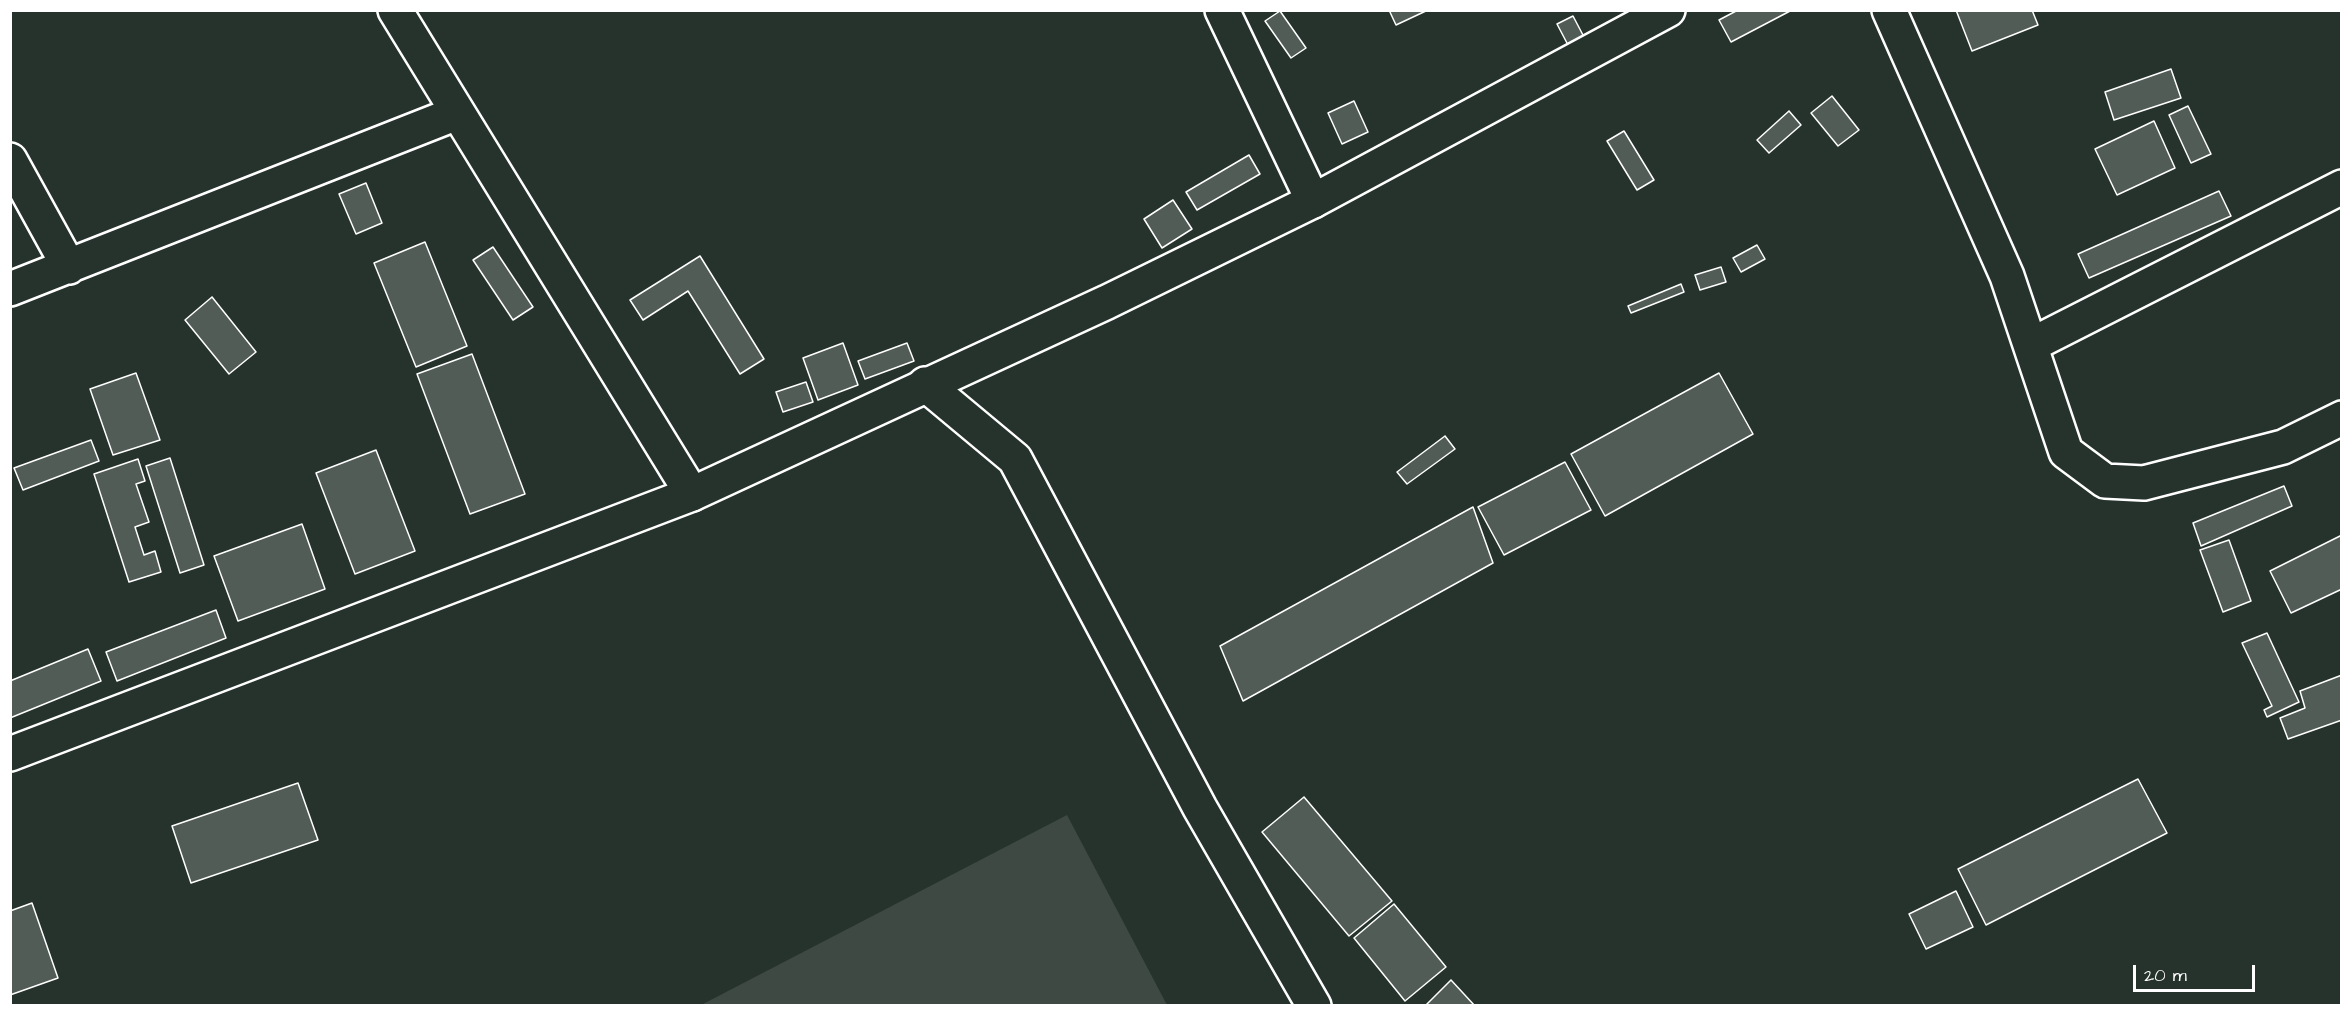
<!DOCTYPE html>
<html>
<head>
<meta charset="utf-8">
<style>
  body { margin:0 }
  #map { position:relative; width:2352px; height:1016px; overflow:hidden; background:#26332d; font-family:"Architects Daughter",sans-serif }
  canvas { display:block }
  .frame { position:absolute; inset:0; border:12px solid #fff; pointer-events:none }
  .scale { position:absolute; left:2133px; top:965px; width:122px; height:27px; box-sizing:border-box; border:3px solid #fff; border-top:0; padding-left:8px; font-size:18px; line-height:21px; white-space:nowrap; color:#fff; -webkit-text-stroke:4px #26332d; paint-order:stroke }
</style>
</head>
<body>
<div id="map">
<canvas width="2352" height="1016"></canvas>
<div class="frame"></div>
<div class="scale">20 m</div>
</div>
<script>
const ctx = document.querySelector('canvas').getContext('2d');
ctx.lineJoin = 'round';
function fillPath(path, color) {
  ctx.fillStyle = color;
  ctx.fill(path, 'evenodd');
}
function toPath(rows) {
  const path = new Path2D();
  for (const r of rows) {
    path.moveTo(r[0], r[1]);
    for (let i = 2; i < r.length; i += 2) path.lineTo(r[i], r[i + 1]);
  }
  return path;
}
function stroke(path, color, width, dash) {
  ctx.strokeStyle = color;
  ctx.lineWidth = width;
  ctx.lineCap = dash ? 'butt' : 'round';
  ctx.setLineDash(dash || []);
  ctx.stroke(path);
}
fillPath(toPath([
  [1067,815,1167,1005,704,1005,703,1004]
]), '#3e4944');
const building = toPath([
  [1389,10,1428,10,1396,25,1389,10],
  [1738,10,1792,10,1731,42,1719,20,1738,10],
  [1956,10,2032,10,2038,25,1972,51,1956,10],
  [1280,11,1306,48,1291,58,1265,21,1280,11],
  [1573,16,1584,37,1568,45,1557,24,1573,16],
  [2171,69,2181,98,2114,120,2105,92,2171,69],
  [1832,96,1859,130,1838,146,1811,113,1832,96],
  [1354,101,1368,132,1342,144,1328,113,1354,101],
  [2188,106,2211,154,2191,163,2169,115,2188,106],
  [1789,111,1801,125,1769,153,1757,140,1789,111],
  [2154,121,2175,168,2117,195,2095,149,2154,121],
  [1624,131,1654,180,1637,190,1607,141,1624,131],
  [1249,155,1260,174,1197,210,1186,192,1249,155],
  [366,183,382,223,356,234,339,194,366,183],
  [2219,191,2231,216,2089,278,2078,254,2219,191],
  [1173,200,1192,229,1162,248,1144,219,1173,200],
  [425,242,467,346,416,367,374,263,425,242],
  [1757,245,1765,259,1741,272,1733,258,1757,245],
  [493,247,533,307,513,320,473,260,493,247],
  [700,256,764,359,740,374,688,291,643,320,630,300,700,256],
  [1721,267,1726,282,1700,290,1695,275,1721,267],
  [1681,284,1684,292,1631,313,1628,306,1681,284],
  [212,297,256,352,229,374,185,320,212,297],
  [843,343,858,385,818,400,803,358,843,343],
  [907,343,914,361,865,379,858,361,907,343],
  [472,354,525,494,470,514,417,374,472,354],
  [136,373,160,440,113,455,90,389,136,373],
  [1719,373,1753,434,1605,516,1571,454,1719,373],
  [806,382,813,402,783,412,776,392,806,382],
  [1445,436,1455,449,1407,484,1397,472,1445,436],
  [91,440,99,461,23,490,14,468,91,440],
  [376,450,415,551,355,574,316,473,376,450],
  [170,458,204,565,180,573,146,466,170,458],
  [138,459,145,481,136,484,149,522,135,527,144,555,155,551,161,572,129,582,94,474,138,459],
  [1565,462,1591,510,1504,555,1478,507,1565,462],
  [2284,486,2292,506,2201,546,2193,523,2284,486],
  [1473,507,1493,563,1243,701,1220,646,1473,507],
  [302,524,325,589,238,621,214,556,302,524],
  [2342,535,2342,589,2291,613,2270,571,2342,535],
  [2229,540,2251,601,2223,612,2200,550,2229,540],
  [216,610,226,638,117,681,106,652,216,610],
  [2267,633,2299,702,2267,717,2264,710,2272,706,2242,643,2267,633],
  [88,649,101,681,10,718,10,681,88,649],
  [2342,675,2342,720,2288,739,2280,718,2305,708,2300,691,2342,675],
  [2138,779,2167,833,1986,925,1958,869,2138,779],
  [298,783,318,840,191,883,172,826,298,783],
  [1304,797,1392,901,1349,936,1262,832,1304,797],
  [1956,891,1973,927,1926,949,1909,914,1956,891],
  [32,903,58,978,10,995,10,911,32,903],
  [1394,904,1446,967,1405,1001,1354,938,1394,904],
  [1451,980,1475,1006,1425,1006,1451,980]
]);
fillPath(building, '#515c57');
stroke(building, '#fff', 1.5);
const minor = toPath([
  [395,10,692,494],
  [1222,10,1313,201],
  [1889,10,2007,276,2066,452,2105,481,2144,483,2283,447,2342,418],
  [10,160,69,267],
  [10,289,457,113],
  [2031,345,2342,187],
  [925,384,1015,459,1200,808,1314,1006]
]);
const major = toPath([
  [10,754,692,494,1107,302,1313,201,1668,10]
]);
stroke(minor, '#fff', 38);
stroke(major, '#fff', 38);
stroke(minor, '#26332d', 33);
stroke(major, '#26332d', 33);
</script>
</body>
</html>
